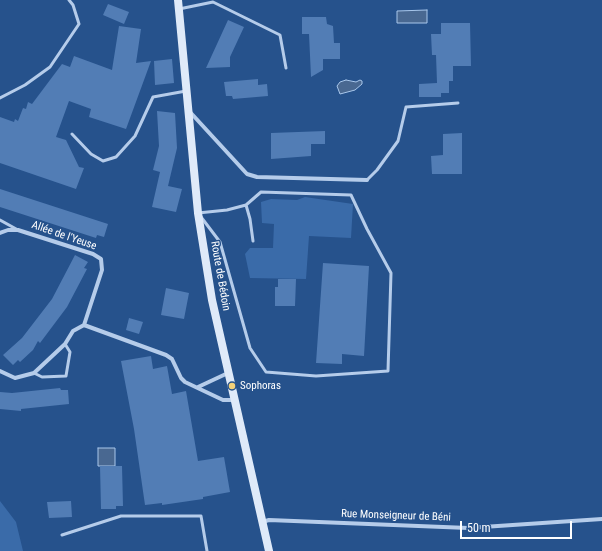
<!DOCTYPE html>
<html>
<head>
<meta charset="utf-8">
<style>
  body { margin:0 }
  #map { position:relative; width:602px; height:551px; overflow:hidden; background:#26528c; font-family:"Roboto Condensed",sans-serif }
  canvas { display:block }
  .scale { position:absolute; left:460px; top:521px; width:112px; height:18px; box-sizing:border-box; border:2px solid #fff; border-top:0; padding-left:5px; font-size:12px; line-height:14px; white-space:nowrap; color:#fff; -webkit-text-stroke:3px #26528c; paint-order:stroke }
</style>
</head>
<body>
<div id="map">
<canvas width="602" height="551"></canvas>
<div class="scale">50 m</div>
</div>
<script>
const ctx = document.querySelector('canvas').getContext('2d');
ctx.lineJoin = 'round';
function fillPath(path, color) {
  ctx.fillStyle = color;
  ctx.fill(path, 'evenodd');
}
function toPath(rows) {
  const path = new Path2D();
  for (const r of rows) {
    path.moveTo(r[0], r[1]);
    for (let i = 2; i < r.length; i += 2) path.lineTo(r[i], r[i + 1]);
  }
  return path;
}
function stroke(path, color, width, dash) {
  ctx.strokeStyle = color;
  ctx.lineWidth = width;
  ctx.lineCap = dash ? 'butt' : 'round';
  ctx.setLineDash(dash || []);
  ctx.stroke(path);
}
function write(font, color, halo, rows, align = 'center') {
  ctx.font = font + ' "Roboto Condensed",sans-serif';
  ctx.lineWidth = 3;
  ctx.setLineDash([]);
  ctx.textBaseline = 'middle';
  ctx.strokeStyle = halo;
  ctx.fillStyle = color;
  for (const [text, x, y, turn = 0] of rows) {
    ctx.save();
    ctx.translate(x, y);
    ctx.rotate((+turn || 0) * Math.PI / 180);
    ctx.textAlign = isNaN(turn) ? turn : align;
    if (halo) ctx.strokeText(text, 0, 0);
    ctx.fillText(text, 0, 0);
    ctx.restore();
  }
}
fillPath(toPath([
  [305,197,353,204,351,238,309,236,306,279,250,278,245,254,250,248,273,248,274,224,262,223,261,202,271,199,297,200],
  [0,501,16,522,23,551,0,551]
]), '#3a6ba9');
const water = toPath([
  [427,10,427,23,397,23,397,11,427,10],
  [346,80,356,82,360,80,362,81,362,84,355,90,340,94,337,86,340,82,346,80],
  [98,448,115,448,115,466,98,466,98,448]
]);
fillPath(water, '#496891');
stroke(water, '#a9c7eb', 1);
fillPath(toPath([
  [108,4,129,12,124,24,103,15],
  [302,17,326,17,327,24,333,26,334,43,340,43,340,59,323,59,323,70,311,77,309,34,302,34],
  [228,20,244,27,230,57,230,67,206,68],
  [441,23,470,23,471,66,453,66,453,81,449,81,449,93,441,93,441,97,419,97,419,84,437,83,436,55,432,55,431,34,441,34],
  [119,26,141,29,136,63,151,61,126,129,89,117,91,109,69,101,56,137,66,140,79,167,84,168,76,189,0,163,0,117,14,122,15,119,18,121,23,108,26,109,28,102,32,104,62,64,70,67,74,56,112,70],
  [172,59,174,83,155,85,154,61],
  [258,79,258,85,267,84,268,96,233,99,232,96,226,96,224,82],
  [157,111,175,113,177,148,168,186,182,189,176,212,152,207,160,172,153,170,159,146],
  [325,131,325,144,311,144,311,156,271,159,271,133],
  [462,133,462,174,432,174,431,156,443,155,443,134],
  [0,189,108,224,104,237,97,235,96,238,0,207],
  [75,255,88,262,84,268,87,269,67,307,40,343,38,341,33,350,20,362,18,360,13,365,3,355,22,338,52,299],
  [323,263,369,266,364,356,342,354,342,364,316,363],
  [278,279,296,279,295,306,275,306,275,287,278,287],
  [166,288,189,293,184,319,161,315],
  [129,318,143,322,139,334,126,330],
  [151,356,153,369,167,366,172,394,186,391,198,461,224,457,230,492,203,497,203,499,162,505,162,503,145,505,134,429,121,361],
  [60,388,61,390,68,390,69,404,21,409,21,411,0,409,0,392,12,393],
  [100,466,122,466,123,506,116,506,116,509,101,509],
  [71,501,72,517,49,518,47,502]
]), '#527db5');
stroke(toPath([
  [179,9,213,2,280,35,286,68],
  [0,98,25,85,50,67,79,24,73,5,69,0],
  [72,134,91,154,103,161,116,157,135,136,153,97,186,91],
  [367,180,377,170,398,141,406,107,458,103],
  [261,192,351,195,367,229,391,273,388,371,316,376,266,372,250,348,220,242,198,213,227,210,246,205,261,192],
  [246,205,250,219,253,241],
  [0,220,18,230],
  [34,373,42,377,66,376,70,352,65,344],
  [62,535,121,516,201,516,207,551]
]), '#b5ccea', 3);
stroke(toPath([
  [190,112,247,174,257,177,367,180],
  [0,233,8,230,18,230,93,254,101,259,102,270,84,325,73,331,65,344,34,373,15,378,0,371],
  [84,325,166,355,172,359,181,378,185,382,223,400,235,400],
  [198,387,228,373],
  [262,522,269,520,468,528,602,519]
]), '#b5ccea', 4);
stroke(toPath([
  [178,0,198,213,212,300,269,551]
]), '#dfeaf9', 8);
for (const [x, y, r, color] of [
  [232,386,4,"#f4d179"]
]) {
  const dot = new Path2D();
  dot.arc(x, y, r, 0, 2 * Math.PI);
  ctx.fillStyle = color;
  ctx.fill(dot);
  stroke(dot, '#26528c', 1.5);
}
write('11px', '#fff', '#26528c', [
  ["Allée de l'Yeuse",64,236,19],
  ["Route de Bédoin",220,276,80],
  ["Rue Monseigneur de Béni",396,516,2]
]);
write('11px', '#fff', '#26528c', [
  ["Sophoras",240,386]
], 'left');
</script>
</body>
</html>
